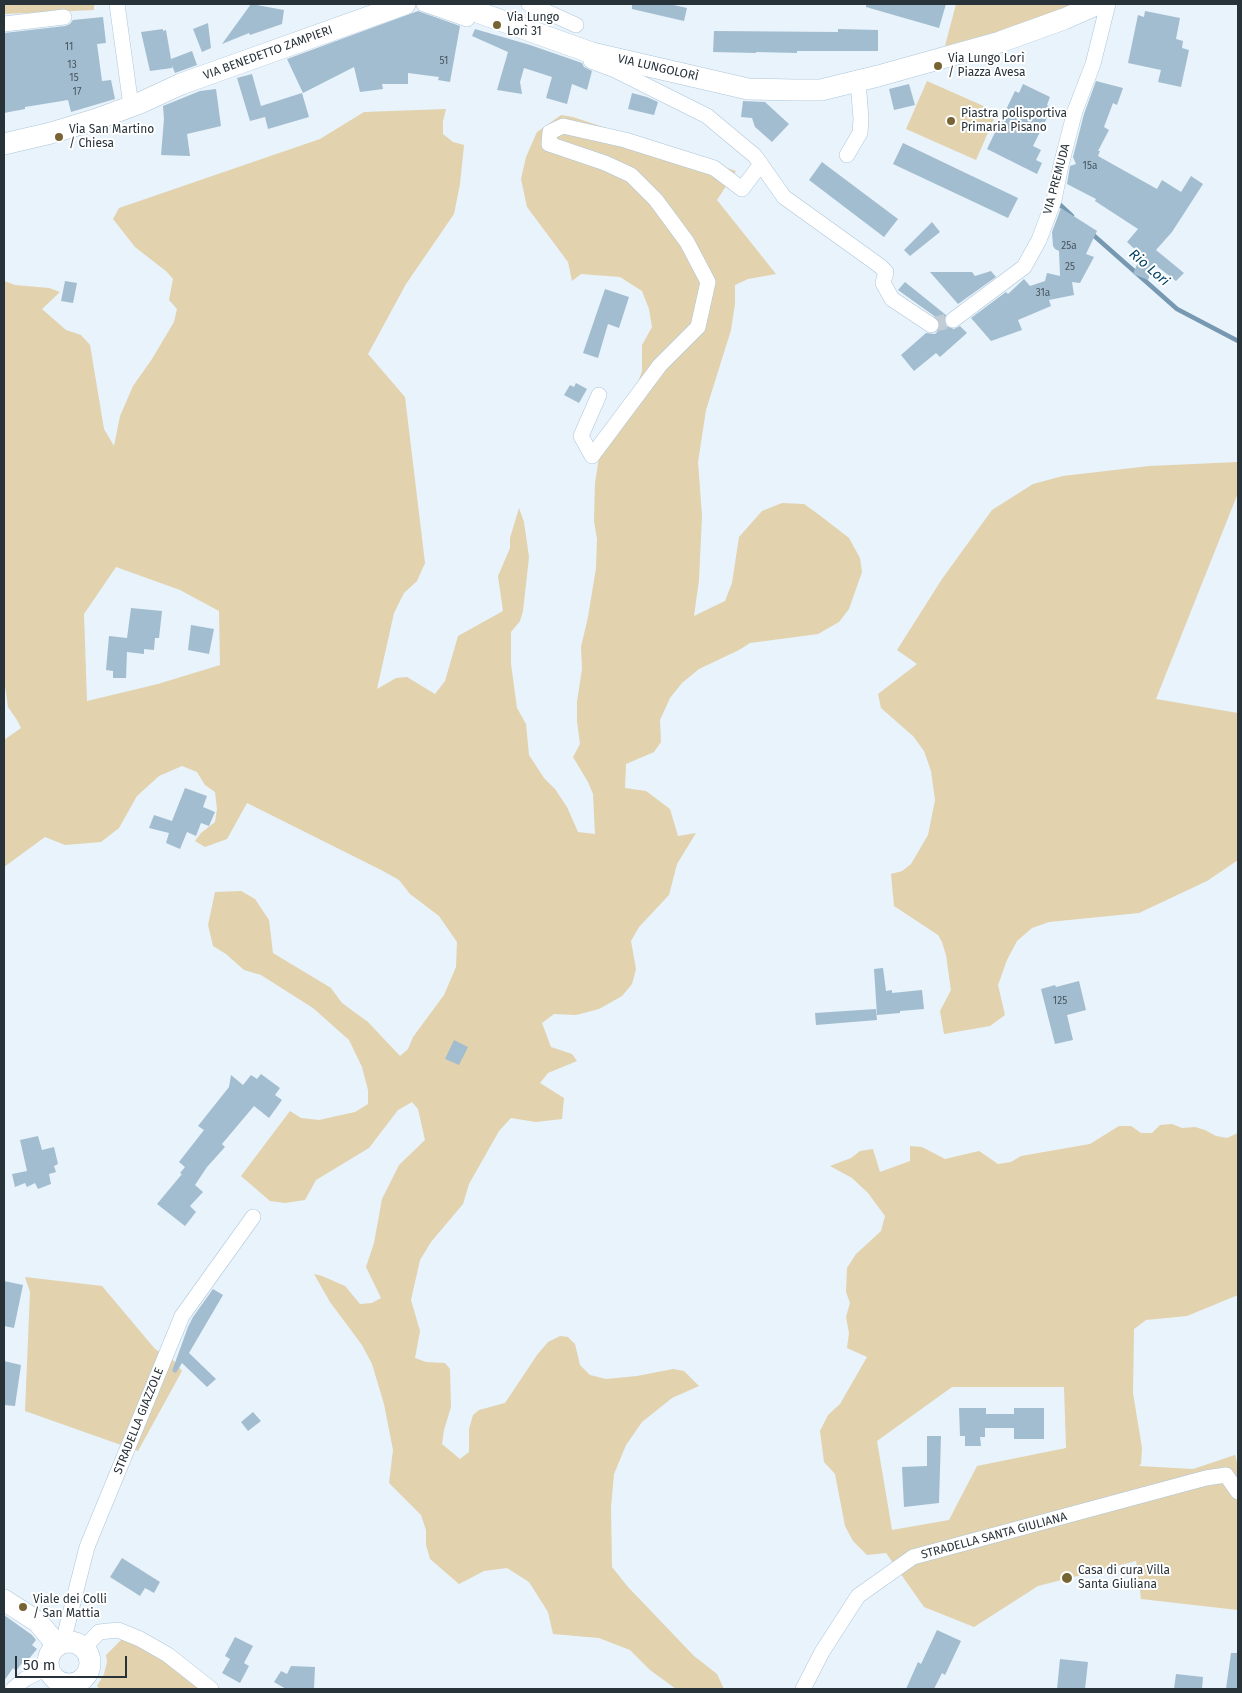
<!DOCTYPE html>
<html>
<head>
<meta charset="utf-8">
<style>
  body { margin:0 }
  #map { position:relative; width:1242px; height:1693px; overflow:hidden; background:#e8f3fb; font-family:"Fira Sans",sans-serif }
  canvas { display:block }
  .frame { position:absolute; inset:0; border:5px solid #273239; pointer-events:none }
  .scale { position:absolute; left:15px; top:1656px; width:112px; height:22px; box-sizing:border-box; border:2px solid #273239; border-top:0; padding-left:6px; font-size:15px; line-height:18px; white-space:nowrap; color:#273239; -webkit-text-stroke:4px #fff; paint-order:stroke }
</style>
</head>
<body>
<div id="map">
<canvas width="1242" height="1693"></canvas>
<div class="frame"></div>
<div class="scale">50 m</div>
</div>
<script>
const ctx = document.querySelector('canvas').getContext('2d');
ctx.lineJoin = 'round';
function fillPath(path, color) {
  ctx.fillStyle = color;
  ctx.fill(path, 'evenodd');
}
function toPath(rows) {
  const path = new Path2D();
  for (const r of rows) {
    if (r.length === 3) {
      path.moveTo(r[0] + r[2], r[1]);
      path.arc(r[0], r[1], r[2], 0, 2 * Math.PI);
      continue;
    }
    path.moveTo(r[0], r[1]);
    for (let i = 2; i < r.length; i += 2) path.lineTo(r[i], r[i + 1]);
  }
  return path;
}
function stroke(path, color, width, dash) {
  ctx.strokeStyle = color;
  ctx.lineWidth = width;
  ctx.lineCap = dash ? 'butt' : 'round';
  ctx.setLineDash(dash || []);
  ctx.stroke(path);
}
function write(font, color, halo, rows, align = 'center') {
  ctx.font = font + ' "Fira Sans",sans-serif';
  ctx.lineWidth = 4;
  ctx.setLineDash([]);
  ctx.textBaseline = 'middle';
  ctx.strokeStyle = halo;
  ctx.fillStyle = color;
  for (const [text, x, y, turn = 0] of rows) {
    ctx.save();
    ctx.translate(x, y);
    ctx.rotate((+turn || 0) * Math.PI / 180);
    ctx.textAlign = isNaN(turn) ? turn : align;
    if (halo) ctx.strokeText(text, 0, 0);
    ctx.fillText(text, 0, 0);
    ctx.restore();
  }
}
fillPath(toPath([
  [4,4,94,4,94,10,4,14],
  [956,4,1078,4,1074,11,945,46],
  [927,81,997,112,976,160,906,129],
  [446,109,443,121,443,134,453,142,464,145,460,184,454,214,406,284,368,354,405,397,425,563,417,581,404,593,394,613,377,689,396,678,407,677,435,694,445,681,458,636,503,611,498,576,510,548,510,538,519,508,524,522,529,557,523,611,520,621,511,632,511,664,517,708,526,724,529,755,544,778,555,789,567,807,578,832,595,834,593,794,588,782,573,757,580,744,577,721,577,702,582,669,581,647,588,617,596,568,597,539,594,521,595,483,599,457,630,405,642,371,642,345,652,327,649,309,642,291,620,277,581,274,572,281,568,262,527,207,521,179,526,157,537,132,561,115,573,117,736,171,717,200,776,274,748,279,735,285,735,304,731,330,706,410,698,462,702,516,699,580,694,616,725,601,732,583,739,537,762,511,782,503,804,504,822,517,849,538,860,558,862,572,849,609,839,622,818,634,750,643,739,650,699,669,682,683,670,698,660,720,661,742,654,752,626,764,625,788,646,791,670,809,678,836,696,833,677,864,669,895,639,927,631,941,636,969,632,984,622,996,599,1009,576,1015,554,1014,542,1023,551,1047,572,1054,577,1061,548,1073,540,1083,564,1098,562,1119,536,1122,511,1118,499,1131,469,1184,463,1204,431,1242,420,1260,411,1300,420,1331,415,1358,426,1362,445,1363,450,1369,451,1407,444,1430,442,1444,460,1459,469,1452,469,1429,473,1415,479,1410,505,1403,537,1355,548,1342,560,1336,568,1337,575,1344,580,1365,590,1375,606,1379,637,1376,673,1369,684,1371,699,1386,672,1398,642,1422,626,1445,614,1474,611,1507,612,1567,628,1587,694,1656,717,1674,724,1689,676,1689,650,1670,630,1650,599,1638,553,1634,548,1612,529,1582,507,1568,484,1571,459,1584,430,1559,426,1545,426,1530,421,1515,389,1483,393,1450,384,1404,372,1364,362,1345,330,1302,314,1274,322,1276,345,1286,360,1304,372,1303,381,1298,366,1267,374,1243,382,1199,399,1165,425,1140,418,1109,412,1102,398,1110,369,1148,316,1180,305,1200,285,1203,270,1201,241,1176,290,1111,301,1118,319,1120,355,1112,368,1104,368,1090,362,1067,349,1040,313,1008,261,975,244,970,226,954,213,946,208,925,215,892,241,891,255,899,269,920,273,953,331,988,342,1003,368,1022,400,1056,408,1049,413,1037,444,995,456,967,457,942,439,916,410,894,399,880,383,871,247,803,227,839,205,847,195,841,201,833,215,822,217,809,215,792,205,785,197,772,182,766,159,776,137,796,119,828,101,842,65,845,45,837,4,867,4,740,21,728,17,720,8,707,4,679,4,281,15,285,49,288,60,292,42,309,66,330,81,335,90,345,104,429,114,446,120,416,133,386,152,359,174,322,177,309,169,300,173,279,167,272,135,247,113,219,119,208,320,139,364,112],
  [116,567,180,590,219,611,220,665,158,684,87,701,84,614],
  [1238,462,1238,493,1156,699,1238,713,1238,860,1207,881,1139,913,1049,922,1032,928,1017,941,1007,960,998,985,1005,1015,990,1026,944,1034,940,1011,951,990,946,955,942,942,938,935,894,906,891,874,902,871,911,864,928,835,935,800,931,771,924,751,913,736,881,708,878,694,917,664,897,650,942,579,992,510,1033,484,1063,476,1149,466],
  [1172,1124,1182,1128,1195,1127,1205,1130,1216,1136,1227,1138,1238,1133,1238,1295,1187,1316,1146,1320,1134,1329,1133,1393,1142,1448,1141,1464,1139,1466,1193,1469,1235,1455,1238,1466,1238,1610,1141,1599,1136,1561,1038,1586,974,1627,924,1607,886,1553,867,1555,853,1541,845,1526,835,1474,824,1462,820,1431,828,1415,840,1404,867,1357,847,1348,849,1333,846,1317,850,1303,846,1292,847,1268,856,1254,881,1231,885,1216,868,1193,852,1178,830,1166,851,1158,860,1151,873,1149,880,1172,910,1161,910,1146,922,1147,945,1159,979,1151,998,1164,1011,1162,1021,1156,1090,1144,1119,1126,1131,1126,1141,1133,1152,1133,1160,1125],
  [952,1387,1064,1387,1066,1448,977,1466,949,1520,892,1530,877,1441],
  [25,1277,102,1286,155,1349,174,1361,182,1371,138,1451,25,1411,30,1292],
  [133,1628,219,1689,100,1689,97,1686,104,1674,107,1662,106,1655]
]), '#e2d2ad');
stroke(toPath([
  [1056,201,1072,216],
  [1091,233,1177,309,1238,341]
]), '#7698b1', 4.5);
fillPath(toPath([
  [251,4,284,10,282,24,250,35,249,33,222,44],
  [632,4,669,4,687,8,684,21,632,9],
  [866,4,946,4,939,28,866,7],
  [418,11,460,26,450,82,438,80,439,77,408,73,408,84,382,84,383,89,360,92,354,67,303,93,287,59],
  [1145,11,1180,18,1176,39,1183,41,1182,48,1189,50,1181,87,1158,82,1161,70,1128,63,1138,15,1144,17],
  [103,17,106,43,97,44,102,81,111,80,115,99,71,112,68,100,25,107,25,109,4,113,4,33,65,26,70,24,73,20],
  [208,23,211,48,202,52,193,29],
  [163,29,163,31,166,30,171,59,192,51,197,65,175,73,172,66,172,68,150,71,141,32],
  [475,29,530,45,582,63,584,67,592,71,587,90,572,84,567,104,546,98,552,77,524,68,520,82,522,94,497,90,508,52,472,36],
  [838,29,878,30,878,51,797,51,797,53,756,52,756,53,713,52,714,31,838,32],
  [252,74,261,106,302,93,309,117,268,129,265,117,250,121,237,78],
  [1096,81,1123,88,1117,105,1113,103,1104,127,1109,130,1098,151,1100,151,1098,156,1157,189,1162,180,1181,192,1191,176,1203,184,1172,232,1156,250,1184,273,1176,281,1154,264,1148,280,1133,274,1141,255,1127,242,1138,229,1095,201,1096,199,1067,184,1070,166,1076,164,1073,157,1084,114],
  [909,84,915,105,894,110,889,89],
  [1023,84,1050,97,1047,105,1052,108,1033,146,1041,150,1036,160,1042,163,1037,174,987,149,1015,91,1019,93],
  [216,89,221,126,187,134,190,156,161,155,164,119,163,106,200,91],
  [632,93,647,97,658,102,654,115,628,109],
  [743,101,765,102,789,124,772,142,755,127,752,118,741,117],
  [903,143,1018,198,1008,218,893,164],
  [822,162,898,219,884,237,809,180],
  [1061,208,1097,231,1086,254,1094,257,1080,283,1072,282,1074,295,1049,300,1051,306,1018,320,1022,330,991,341,971,318,1006,292,1008,294,1024,279,1030,286,1045,281,1047,273,1060,276,1059,251,1055,249,1053,246,1052,232],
  [932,222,940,232,910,256,904,250],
  [991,271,996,277,958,304,930,272,972,272,975,276],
  [65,281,77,283,73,303,61,301],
  [905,282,946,315,944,321,946,326,954,329,960,326,967,333,940,357,936,353,914,371,901,355,926,333,935,334,938,331,940,326,939,321,943,318,937,318,898,290],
  [605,289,629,297,619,328,608,324,598,358,583,353],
  [576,383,587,389,579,403,564,395,570,385,574,387],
  [131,608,162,611,159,638,155,638,154,650,144,649,144,654,127,652,126,678,113,678,113,671,106,670,109,636,127,638],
  [191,625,214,629,209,654,188,650],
  [185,788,207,796,203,807,215,812,209,826,201,823,196,836,187,832,180,849,166,843,169,833,149,828,154,815,172,821],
  [883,968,886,991,892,990,892,993,922,990,924,1009,900,1011,900,1013,877,1015,874,969],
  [1079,981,1086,1010,1067,1015,1073,1040,1055,1044,1041,989,1055,985,1056,987],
  [876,1009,877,1020,816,1025,815,1013],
  [454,1040,468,1047,459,1065,445,1059],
  [261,1074,280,1088,275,1095,282,1100,269,1118,254,1106,222,1144,225,1147,207,1167,195,1185,203,1192,190,1206,196,1212,185,1226,157,1204,182,1174,180,1173,185,1167,179,1162,204,1130,198,1126,229,1087,231,1075,243,1085,251,1075,257,1079],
  [38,1136,42,1150,54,1147,58,1164,54,1166,56,1172,49,1174,51,1184,38,1189,35,1183,27,1187,25,1183,15,1187,12,1174,27,1171,20,1140],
  [4,1281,23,1285,14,1328,4,1326],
  [213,1289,223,1295,189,1353,216,1379,207,1387,182,1363,176,1373,172,1371,188,1327,193,1317],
  [4,1361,21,1365,15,1406,4,1405],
  [959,1408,986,1408,986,1414,1014,1414,1014,1408,1044,1408,1044,1439,1014,1439,1014,1428,985,1428,985,1437,980,1437,981,1446,965,1446,965,1436,960,1436],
  [253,1412,261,1421,248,1431,241,1422],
  [927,1436,941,1436,939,1503,904,1507,902,1467,927,1466],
  [122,1558,160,1582,154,1593,145,1588,140,1596,110,1577],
  [4,1615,32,1635,36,1640,32,1645,37,1649,24,1665,22,1663,16,1671,13,1668,4,1681],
  [937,1630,961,1641,945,1675,942,1673,934,1689,906,1689,918,1662,921,1664],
  [235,1637,253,1646,244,1663,249,1666,240,1683,222,1673,230,1659,225,1656],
  [1231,1653,1238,1653,1238,1689,1226,1689],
  [1060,1659,1088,1662,1085,1689,1057,1689],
  [291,1666,315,1667,314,1689,286,1689,274,1682,281,1671,287,1674],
  [1176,1674,1203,1677,1202,1689,1174,1689]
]), '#a3bdd0');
stroke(toPath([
  [931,325,953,320]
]), '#c1ccd4', 15, [15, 8]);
const street = toPath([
  [117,4,131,106],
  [424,4,467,19],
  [529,4,576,25],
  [4,24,64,17],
  [591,61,615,70,707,116,755,156,784,197,880,266,886,272,883,283,892,299,931,325],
  [847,155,860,133,861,119,858,81],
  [953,320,1024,267,1039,240,1054,200,1061,165,1075,111,1093,64,1108,4],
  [599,395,581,436,592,456,660,365,698,327,708,282,687,242,656,200,631,175,605,163,549,144,550,132,563,126,625,140,714,168,742,189,761,164],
  [63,1642,87,1547,182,1316,253,1217],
  [84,1648,99,1632,118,1630,140,1639,168,1655,211,1689],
  [13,1689,25,1679,48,1667],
  [803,1689,822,1652,858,1596,913,1557,1206,1478,1226,1475,1238,1492]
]);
const secondary = toPath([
  [455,4,592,53,748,89,796,90,821,90,878,76,1000,42,1064,19,1098,4],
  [4,144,51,133,97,119,140,103,181,84,405,4],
  [4,1600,38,1622,57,1645],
  [69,1663,21]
]);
stroke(street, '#acc6da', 16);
stroke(secondary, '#acc6da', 22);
stroke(street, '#fff', 15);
stroke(secondary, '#fff', 21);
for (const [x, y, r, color] of [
  [497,25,5,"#786433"],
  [938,66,5,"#786433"],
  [951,121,5,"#786433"],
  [59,137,5,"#786433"],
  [1067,1578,6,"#786433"],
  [23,1607,5,"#786433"]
]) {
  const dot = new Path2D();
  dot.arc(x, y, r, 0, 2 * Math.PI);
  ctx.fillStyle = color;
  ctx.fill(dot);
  stroke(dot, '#fff', 2);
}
write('10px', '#46555f', null, [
  ["11",69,47],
  ["51",444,61],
  ["13",72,65],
  ["15",74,78],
  ["17",77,92],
  ["15a",1090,166],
  ["25a",1069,246],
  ["25",1070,267],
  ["31a",1043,293],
  ["125",1060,1001]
]);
write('12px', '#273239', '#fff', [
  ["Via Lungo",507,18],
  ["Lorì 31",507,32],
  ["Via Lungo Lorì",948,59],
  ["/ Piazza Avesa",948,73],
  ["Piastra polisportiva",961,114],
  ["Primaria Pisano",961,128],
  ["Via San Martino",69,130],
  ["/ Chiesa",69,144],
  ["Casa di cura Villa",1078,1571],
  ["Santa Giuliana",1078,1585],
  ["Viale dei Colli",33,1600],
  ["/ San Mattia",33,1614]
], 'left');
write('12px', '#273239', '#fff', [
  ["VIA BENEDETTO ZAMPIERI",268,53,-20],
  ["VIA LUNGOLORÌ",658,68,13],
  ["VIA PREMUDA",1057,179,-75],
  ["STRADELLA GIAZZOLE",139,1421,-68],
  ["STRADELLA SANTA GIULIANA",994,1536,-15]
]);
write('italic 14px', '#004164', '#fff', [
  ["Rio Lori",1149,268,41]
]);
</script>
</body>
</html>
